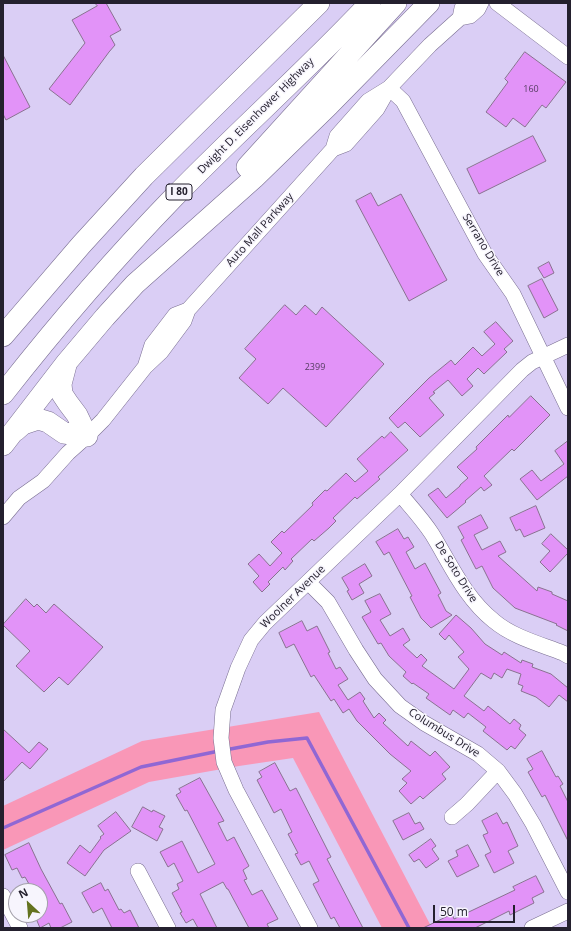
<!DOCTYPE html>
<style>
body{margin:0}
#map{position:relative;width:571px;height:931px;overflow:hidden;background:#dacef5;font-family:"Open Sans",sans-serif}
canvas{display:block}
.frame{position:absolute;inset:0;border:4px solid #24202e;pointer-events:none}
.north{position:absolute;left:8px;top:883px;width:40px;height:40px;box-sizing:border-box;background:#f7f5fd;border:1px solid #a3a0aa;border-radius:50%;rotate:334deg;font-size:11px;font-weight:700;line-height:16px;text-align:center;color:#24202e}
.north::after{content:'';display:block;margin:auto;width:14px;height:18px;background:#64731f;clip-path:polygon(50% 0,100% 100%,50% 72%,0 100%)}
.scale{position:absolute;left:433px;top:905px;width:82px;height:18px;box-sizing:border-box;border:2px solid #24202e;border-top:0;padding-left:5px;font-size:12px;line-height:14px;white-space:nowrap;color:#24202e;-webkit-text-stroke:3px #f7f5fd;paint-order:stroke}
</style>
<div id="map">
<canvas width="571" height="931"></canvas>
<div class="frame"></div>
<div class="north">N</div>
<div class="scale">50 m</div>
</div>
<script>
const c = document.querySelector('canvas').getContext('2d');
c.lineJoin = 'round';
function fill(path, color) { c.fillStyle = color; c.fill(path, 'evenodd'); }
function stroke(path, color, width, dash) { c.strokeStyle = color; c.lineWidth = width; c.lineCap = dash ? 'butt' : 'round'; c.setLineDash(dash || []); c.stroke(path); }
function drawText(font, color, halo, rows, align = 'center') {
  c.font = font + ' "Open Sans",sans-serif'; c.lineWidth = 3; c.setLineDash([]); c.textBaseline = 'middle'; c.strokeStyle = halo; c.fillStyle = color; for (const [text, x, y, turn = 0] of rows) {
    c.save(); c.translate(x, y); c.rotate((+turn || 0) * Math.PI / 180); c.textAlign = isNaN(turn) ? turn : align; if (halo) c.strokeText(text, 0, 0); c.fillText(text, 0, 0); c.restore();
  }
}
const green = new Path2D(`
 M 319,712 L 432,928 L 382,928 L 293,758 L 239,766 L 149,782 L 3,850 L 3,806 L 142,741 Z`);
const stream = new Path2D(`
 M 225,750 L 268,742 L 307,738 L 409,928
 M 3,828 L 141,767 L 219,751`);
const building = new Path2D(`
 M 95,3 L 106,3 L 121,30 L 110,36 L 115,45 L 109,52 L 70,105 L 49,89 L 85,43 L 72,20 L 97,6 Z
 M 525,52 L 566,82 L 546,108 L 542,105 L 525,127 L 513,118 L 506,127 L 486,112 L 508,82 L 505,79 Z
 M 3,55 L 30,107 L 6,120 L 3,114 Z
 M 533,136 L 546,161 L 479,194 L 467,169 Z
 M 371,193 L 378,206 L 401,194 L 447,280 L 409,301 L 356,201 Z
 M 549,262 L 554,273 L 544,278 L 538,268 Z
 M 542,279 L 558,310 L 544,318 L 528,286 Z
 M 285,305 L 296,315 L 305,305 L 316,315 L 322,307 L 384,364 L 326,427 L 283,388 L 268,404 L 239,378 L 256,359 L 245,349 Z
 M 496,322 L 513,341 L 504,349 L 507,352 L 484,374 L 478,368 L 467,379 L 473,386 L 462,396 L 448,380 L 433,392 L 435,393 L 429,398 L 444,415 L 420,437 L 405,422 L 398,428 L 389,418 L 429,378 L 451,360 L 455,365 L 473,347 L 482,356 L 495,344 L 484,332 Z
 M 531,396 L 550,415 L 514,451 L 512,449 L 484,476 L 492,485 L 484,491 L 481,487 L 465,501 L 466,502 L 447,518 L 428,495 L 438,488 L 446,498 L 460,486 L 460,485 L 468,478 L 457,467 L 477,449 L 476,447 L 508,415 L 509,417 Z
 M 391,432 L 408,450 L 378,477 L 380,479 L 357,499 L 355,497 L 333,518 L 336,521 L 329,528 L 314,541 L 312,539 L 291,559 L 293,561 L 285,570 L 283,567 L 268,582 L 270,584 L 262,592 L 253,582 L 259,576 L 248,564 L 259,554 L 270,566 L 282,553 L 271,542 L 282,531 L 284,533 L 313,505 L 312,503 L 325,490 L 327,491 L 346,473 L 355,482 L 368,471 L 357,459 L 382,436 L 384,438 Z
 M 568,441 L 568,476 L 537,500 L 520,479 L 532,470 L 541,481 L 564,464 L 555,451 Z
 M 536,506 L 545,528 L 524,537 L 520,529 L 516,531 L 510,518 Z
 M 481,515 L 488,528 L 474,535 L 482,550 L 500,541 L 506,552 L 498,556 L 537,591 L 538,587 L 552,592 L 552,594 L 568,601 L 568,631 L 556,625 L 557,624 L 515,608 L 493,588 L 482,566 L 476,569 L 461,540 L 464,538 L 458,527 Z
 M 398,529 L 404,539 L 408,537 L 414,547 L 406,552 L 415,569 L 425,563 L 441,593 L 438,595 L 446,611 L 452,615 L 431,628 L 421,618 L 410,597 L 412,596 L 389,552 L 384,555 L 376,542 Z
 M 551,534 L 568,550 L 568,553 L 550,572 L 540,562 L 550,551 L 542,544 Z
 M 365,564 L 372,576 L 359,584 L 364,593 L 352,600 L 347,591 L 349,590 L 342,578 Z
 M 380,594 L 391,614 L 380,620 L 390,636 L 403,628 L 410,640 L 403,645 L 417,658 L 421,654 L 427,660 L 422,666 L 454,689 L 469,669 L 458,657 L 464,652 L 449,635 L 445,640 L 439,634 L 456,615 L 471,628 L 485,644 L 502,655 L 504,652 L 521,663 L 522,660 L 533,664 L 532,667 L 551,674 L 568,688 L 568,702 L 559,695 L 549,707 L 536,697 L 521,691 L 523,686 L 518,684 L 521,674 L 507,669 L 502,678 L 494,673 L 491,679 L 481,673 L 464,696 L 484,711 L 488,706 L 510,724 L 514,719 L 521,725 L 519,729 L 526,735 L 515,749 L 511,746 L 507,750 L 483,731 L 486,727 L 468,713 L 464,718 L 453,710 L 450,715 L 426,698 L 429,694 L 413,683 L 412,684 L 403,676 L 406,672 L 389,656 L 381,643 L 378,644 L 362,617 L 371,612 L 365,601 Z
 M 26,599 L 34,607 L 37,604 L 46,613 L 54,604 L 103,647 L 68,685 L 59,677 L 44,692 L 16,666 L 30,651 L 3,625 Z
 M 302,621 L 307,631 L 317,626 L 330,652 L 328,653 L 336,669 L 340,667 L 348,679 L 338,685 L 348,700 L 360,692 L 365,699 L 363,701 L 374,718 L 379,713 L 386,720 L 383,723 L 408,746 L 411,741 L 430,756 L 435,751 L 450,767 L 442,774 L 446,779 L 423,799 L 420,796 L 411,804 L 399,791 L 407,783 L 402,779 L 411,771 L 390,754 L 357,721 L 349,709 L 343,713 L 334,699 L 331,701 L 314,675 L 311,677 L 294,644 L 286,648 L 279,633 Z
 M 3,729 L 29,753 L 39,742 L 48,749 L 30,769 L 22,762 L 3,782 Z
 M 542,751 L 556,777 L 558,776 L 563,784 L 560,786 L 568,802 L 568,841 L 545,795 L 542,797 L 528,772 L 533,769 L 527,759 Z
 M 275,763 L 290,791 L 296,788 L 331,857 L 327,859 L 363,928 L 340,928 L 334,917 L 331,919 L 313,884 L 319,881 L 309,861 L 301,865 L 295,854 L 298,853 L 288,834 L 292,832 L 281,809 L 274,813 L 257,780 L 262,777 L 259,772 Z
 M 200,778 L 224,821 L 218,823 L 227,841 L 234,837 L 249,866 L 243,870 L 247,879 L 244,880 L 252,895 L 262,890 L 278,919 L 267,924 L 269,928 L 249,928 L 228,889 L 227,889 L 223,882 L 200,894 L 217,928 L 198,928 L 193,919 L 186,923 L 180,913 L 182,912 L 172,893 L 179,889 L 177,884 L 183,881 L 174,863 L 168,867 L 160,852 L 182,841 L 198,873 L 215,864 L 187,810 L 185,811 L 176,795 L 181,792 L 179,789 Z
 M 143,807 L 152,812 L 153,810 L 165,816 L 159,827 L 163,829 L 157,841 L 132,827 Z
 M 116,812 L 131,831 L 104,850 L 85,876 L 67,863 L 80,845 L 90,853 L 101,838 L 100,837 L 104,834 L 98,826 Z
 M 409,813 L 415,824 L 420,822 L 424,829 L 403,840 L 393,821 Z
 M 497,813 L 503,824 L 507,822 L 518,846 L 508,851 L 514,863 L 494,873 L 485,855 L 491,852 L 483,835 L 488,833 L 482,821 Z
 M 431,839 L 436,846 L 432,849 L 439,859 L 426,868 L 419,859 L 414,862 L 409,855 Z
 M 29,843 L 41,869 L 60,904 L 62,903 L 72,922 L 60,928 L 51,928 L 49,923 L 40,928 L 35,916 L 40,915 L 40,891 L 33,891 L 25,877 L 22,878 L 17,868 L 12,870 L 5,855 Z
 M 468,845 L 479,866 L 457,877 L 448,861 L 458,856 L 456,851 Z
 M 536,876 L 544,892 L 532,898 L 534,903 L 510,915 L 509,911 L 475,928 L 423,928 L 452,914 L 454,919 L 515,890 L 513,887 Z
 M 101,883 L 105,891 L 108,889 L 119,910 L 121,909 L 124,913 L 130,910 L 139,928 L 112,928 L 102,908 L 93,913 L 82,893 Z`);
const minor = new Path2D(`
 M 497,3 L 568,57
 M 460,18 L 462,8 L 467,3
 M 389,88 L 403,101 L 485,254 L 513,294 L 568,408
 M 333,149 L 337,136 L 368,101 L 389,88 L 430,45 L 460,18 L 470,16 L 478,9 L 481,3
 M 145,367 L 152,345 L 175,315 L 188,310 L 333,149 L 346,144 L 377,109 L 389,88
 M 400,494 C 411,507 423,520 432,534 C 451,565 465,598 494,621 C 513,637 540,644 563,653 L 568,656
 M 3,517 L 19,498 L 43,481 L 68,453 L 87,436 L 103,420 L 145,367 L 161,352 L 184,321 L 188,310
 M 308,582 L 328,602 L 356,650 L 375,679 L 400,706 L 424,723 L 478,754 L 498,771 L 515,794 L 533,824 L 568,892
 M 452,817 L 467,804 L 498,771
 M 138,871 L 168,928
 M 3,896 L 20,928
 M 310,928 L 236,790 L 224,762 L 221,738 L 223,710 L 238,668 L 251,640 L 265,623 L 400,494 L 522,370 L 532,362 L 568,345
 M 532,928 L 568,911`);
const highway = new Path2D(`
 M 247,167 L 396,3
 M 3,336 L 81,245 L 144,176 L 319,3
 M 66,365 L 61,384 L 62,394 L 68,403 L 77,415 L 87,436
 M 3,394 C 57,325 113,260 174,197 C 238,131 307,70 370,3
 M 15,431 L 23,424 L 38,419 L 48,422 L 64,433 L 87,436
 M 3,445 L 67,362 L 105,317 L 135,284 L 254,178 L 329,105 L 429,3`);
const numberNames = [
 ["160",531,89],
 ["2399",315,367]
];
const shields = [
 [179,192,26]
];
const shieldNames = [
 ["I 80",179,192]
];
const streetNames = [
 ["Dwight D. Eisenhower Highway",256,116,-45],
 ["Auto Mall Parkway",260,230,-48],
 ["Serrano Drive",483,245,59],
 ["De Soto Drive",456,572,58],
 ["Woolner Avenue",293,597,-44],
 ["Columbus Drive",444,733,32]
];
fill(green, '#f997b7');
stroke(stream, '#9067d4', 3.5);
fill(building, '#e293f8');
stroke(building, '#897190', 1);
stroke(minor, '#796e91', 16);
stroke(highway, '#796e91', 22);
stroke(minor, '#fff', 15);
stroke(highway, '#fff', 21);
drawText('9px', '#543d60', null, numberNames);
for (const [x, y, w] of shields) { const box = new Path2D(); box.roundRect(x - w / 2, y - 8, w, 16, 3); c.fillStyle = '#f7f5fd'; c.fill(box); stroke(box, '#24202e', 1); }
drawText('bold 10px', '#24202e', null, shieldNames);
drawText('11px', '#24202e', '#f7f5fd', streetNames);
</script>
